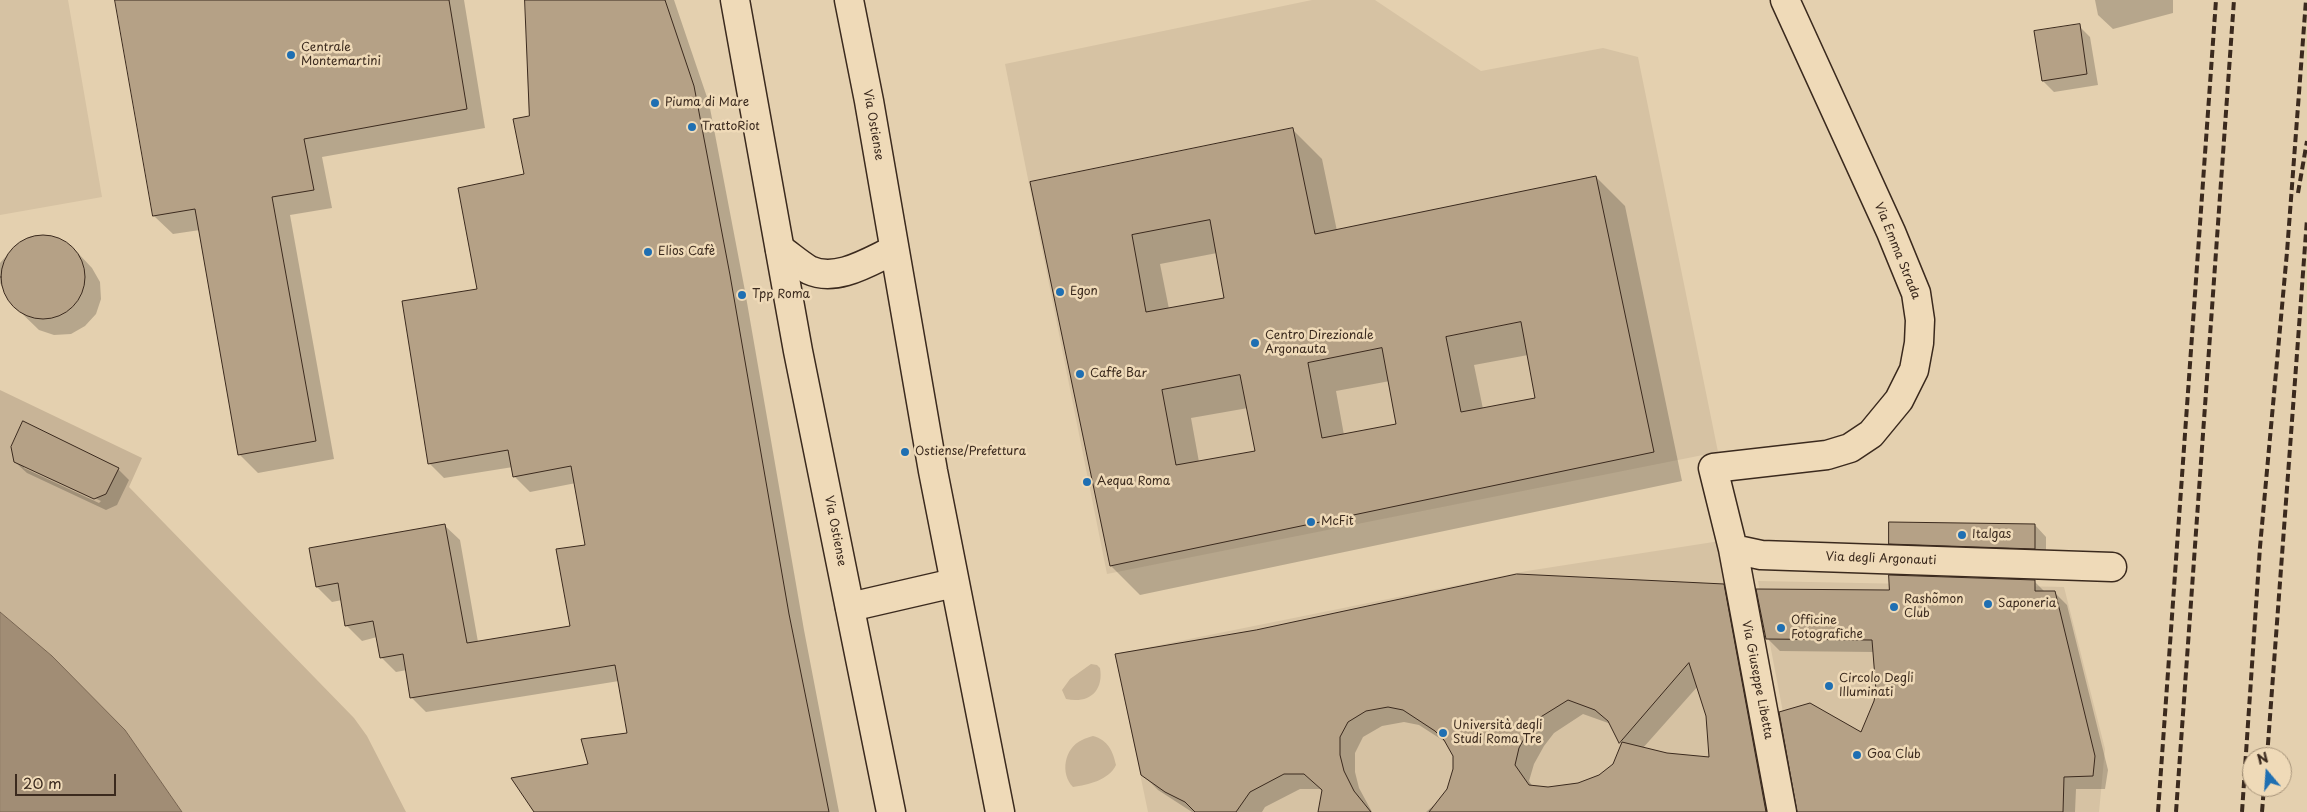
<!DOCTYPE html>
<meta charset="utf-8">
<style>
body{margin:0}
#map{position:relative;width:2307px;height:812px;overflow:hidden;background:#e4d0af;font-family:"Playpen Sans",sans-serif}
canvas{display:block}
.north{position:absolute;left:2242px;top:747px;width:50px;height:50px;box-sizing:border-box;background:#efdab8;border:1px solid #a7947a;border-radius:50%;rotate:342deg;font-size:14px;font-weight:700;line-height:20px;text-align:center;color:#3b2a1e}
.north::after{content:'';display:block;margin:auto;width:18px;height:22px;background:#1f6fb2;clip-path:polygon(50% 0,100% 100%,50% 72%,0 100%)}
.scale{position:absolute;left:15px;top:774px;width:101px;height:22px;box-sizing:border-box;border:2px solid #3b2a1e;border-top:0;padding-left:6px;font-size:15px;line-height:18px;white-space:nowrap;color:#3b2a1e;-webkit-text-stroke:4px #efdab8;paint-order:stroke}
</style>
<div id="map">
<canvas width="2307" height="812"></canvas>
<div class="north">N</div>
<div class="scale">20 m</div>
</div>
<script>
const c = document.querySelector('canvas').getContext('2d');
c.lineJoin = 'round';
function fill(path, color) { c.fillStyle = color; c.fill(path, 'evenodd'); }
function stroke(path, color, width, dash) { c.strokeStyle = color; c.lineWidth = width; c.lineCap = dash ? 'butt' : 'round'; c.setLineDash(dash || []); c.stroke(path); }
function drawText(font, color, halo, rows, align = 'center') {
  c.font = font + ' "Playpen Sans",sans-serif'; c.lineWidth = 5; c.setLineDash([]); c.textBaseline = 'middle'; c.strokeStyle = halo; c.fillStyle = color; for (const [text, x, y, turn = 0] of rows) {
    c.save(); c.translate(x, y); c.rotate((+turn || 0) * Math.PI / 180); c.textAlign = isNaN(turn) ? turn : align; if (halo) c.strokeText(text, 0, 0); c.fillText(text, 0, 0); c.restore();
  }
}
const built = new Path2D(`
 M 0,0 L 68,0 L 102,197 L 0,215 Z
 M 1312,0 L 1375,0 L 1481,71 L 1603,48 L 1638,57 L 1718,452 L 1107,574 L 1005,64 Z
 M 1720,541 L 1769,812 L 1148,812 L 1115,654 L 1527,571 Z
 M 1758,581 L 2064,587 L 2105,749 L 2099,812 L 1802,812 Z`);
const green = new Path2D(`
 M 0,390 L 142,458 L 129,487 L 354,718 L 367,736 L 406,812 L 182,812 L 125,730 L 52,656 L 0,612 Z
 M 1091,664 L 1097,665 L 1100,668 C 1104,692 1088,704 1066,699 L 1062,690 L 1070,679 Z
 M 1093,736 C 1108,740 1113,751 1116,765 C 1109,780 1088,785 1073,787 C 1060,774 1064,748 1082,740 C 1085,738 1090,737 1093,736 Z`);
const water = new Path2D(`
 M 0,612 L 52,656 L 125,730 L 182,812 L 0,812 Z`);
const shadow = new Path2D(`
 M 116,0 L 464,0 L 485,128 L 322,157 L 332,208 L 290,215 L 334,459 L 258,473 L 239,454 L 200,230 L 173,234 L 154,216 Z
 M 526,0 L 674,0 L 709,103 L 745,291 L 804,630 L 839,812 L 536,812 L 628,734 L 619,681 L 426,712 L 411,697 L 407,670 L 396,672 L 381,657 L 377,637 L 362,641 L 346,625 L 342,600 L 332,602 L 317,587 L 444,525 L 460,540 L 478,642 L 571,627 L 586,546 L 576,483 L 530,492 L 515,477 L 513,467 L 444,478 L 429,463 L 479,290 L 526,175 L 530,117 Z
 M 2095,0 L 2173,0 L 2173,13 L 2113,29 L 2098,15 Z
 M 2079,26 L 2090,37 L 2098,85 L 2054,92 L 2043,81 Z
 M 1293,130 L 1322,159 L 1337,231 L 1596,177 L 1625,206 L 1682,481 L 1140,595 L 1111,566 L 1031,183 ZM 1217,253 L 1226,299 L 1169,309 L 1160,264 ZM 1528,355 L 1537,399 L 1483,409 L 1474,365 ZM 1390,381 L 1398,425 L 1344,435 L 1336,391 ZM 1248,408 L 1256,452 L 1199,462 L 1191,418 Z
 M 47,235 L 63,241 L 76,251 L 92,268 L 100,282 L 101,299 L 96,314 L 85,326 L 71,334 L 54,335 L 39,330 L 10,302 L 0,283 L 0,263 L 17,244 L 31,236 Z
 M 15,462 L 118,469 L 129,480 L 117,505 L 106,510 L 27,473 ZM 24,465 L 101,501 L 99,503 L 24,468 Z
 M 2035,525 L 2046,537 L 2046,559 L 1902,554 L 1890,543 Z
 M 2034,581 L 2045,592 L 2054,592 L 2067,605 L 2108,770 L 2105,789 L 2076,789 L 2075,812 L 1798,812 L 1861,734 L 1875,702 L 1877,691 L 1874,652 L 1780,651 L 1767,638 L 1890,591 Z
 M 1723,585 L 1739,601 L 1779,812 L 1426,812 L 1439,801 L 1448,790 L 1455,769 L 1454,756 L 1447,743 L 1419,725 L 1404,722 L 1382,726 L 1363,737 L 1355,753 L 1355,772 L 1359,788 L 1372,812 L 1320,812 L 1323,791 L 1320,789 L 1300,789 L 1265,807 L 1262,812 L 1192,812 L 1158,790 L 1142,774 ZM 1698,686 L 1708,716 L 1711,758 L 1667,754 L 1642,749 ZM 1583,714 L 1611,724 L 1623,744 L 1614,764 L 1600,776 L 1579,784 L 1548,788 L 1533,787 L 1529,781 L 1534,764 L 1544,746 L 1554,733 Z`);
const building = new Path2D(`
 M 115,0 L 449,0 L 467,109 L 304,139 L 314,190 L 272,197 L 316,441 L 238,455 L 195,209 L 153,216 Z
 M 525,0 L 665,0 L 694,86 L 730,275 L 789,614 L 829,812 L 534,812 L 511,778 L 588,764 L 581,739 L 627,733 L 615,665 L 410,698 L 403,654 L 380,658 L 373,621 L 345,626 L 338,583 L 316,587 L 309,548 L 445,524 L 467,643 L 570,626 L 556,549 L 585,545 L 571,466 L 513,477 L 508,450 L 428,464 L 402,301 L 477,289 L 458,188 L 524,174 L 513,119 L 529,116 Z
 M 2080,24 L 2087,74 L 2042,81 L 2034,31 Z
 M 1293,128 L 1315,234 L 1596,176 L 1654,452 L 1110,566 L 1030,182 ZM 1210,220 L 1224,298 L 1146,312 L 1132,235 ZM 1521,322 L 1535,398 L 1461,412 L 1446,337 ZM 1382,348 L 1396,424 L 1322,438 L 1308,363 ZM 1240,375 L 1255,451 L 1176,465 L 1162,390 Z
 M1 277a42 42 0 1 1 84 0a42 42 0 1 1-84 0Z
 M 23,421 L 119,468 L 106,494 L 94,499 L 14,462 L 11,447 Z
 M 1889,522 L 2035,524 L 2035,549 L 1889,544 Z
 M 1517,574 L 1724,584 L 1766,812 L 1429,812 L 1447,789 L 1453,769 L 1453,756 L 1444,740 L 1435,731 L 1403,710 L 1388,707 L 1366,711 L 1348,722 L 1340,737 L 1340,755 L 1344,771 L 1354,791 L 1371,812 L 1318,812 L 1322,790 L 1304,774 L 1284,774 L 1250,792 L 1236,812 L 1195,812 L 1185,802 L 1165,792 L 1141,775 L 1115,654 L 1256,630 ZM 1689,663 L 1706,716 L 1709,757 L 1667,753 L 1622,742 L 1613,764 L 1599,775 L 1578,783 L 1548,787 L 1529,785 L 1515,765 L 1519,748 L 1529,730 L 1539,718 L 1568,700 L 1595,710 L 1608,721 L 1619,743 Z
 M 1889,575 L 2035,580 L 2035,591 L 2055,591 L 2095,756 L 2093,776 L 2064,777 L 2063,812 L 1797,812 L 1779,712 L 1810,703 L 1861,732 L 1874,701 L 1876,691 L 1872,640 L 1766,639 L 1756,589 L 1889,590 Z`);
const minor = new Path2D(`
 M 780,249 C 790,256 799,264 809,270 C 837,283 870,261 894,250
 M 1733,549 L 1761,555 L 2112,567
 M 850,607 L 954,583
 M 1782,812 L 1733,549 L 1713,468 L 1827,455 L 1850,448 L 1871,434 L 1899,400 L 1914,370 L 1919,343 L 1920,320 L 1916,293 L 1891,232 L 1785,0`);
const major = new Path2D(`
 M 735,0 L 798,351 L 891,812
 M 849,0 L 869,101 L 933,471 L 1000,812`);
const rail = new Path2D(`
 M 2298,193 L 2307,141
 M 2267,757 L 2307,219
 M 2158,812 L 2216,0
 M 2176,812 L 2234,0
 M 2242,812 L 2260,547 L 2287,252 L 2306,0
 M 2262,812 L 2264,787`);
const markers = [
 [291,55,5,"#1f6fb2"],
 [655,103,5,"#1f6fb2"],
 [692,127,5,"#1f6fb2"],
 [648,252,5,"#1f6fb2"],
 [1060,292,5,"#1f6fb2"],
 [742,295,5,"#1f6fb2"],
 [1255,343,5,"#1f6fb2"],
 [1080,374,5,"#1f6fb2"],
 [905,452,5,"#1f6fb2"],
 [1087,482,5,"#1f6fb2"],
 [1311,522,5,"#1f6fb2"],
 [1962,535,5,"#1f6fb2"],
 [1988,604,5,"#1f6fb2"],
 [1894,607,5,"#1f6fb2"],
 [1781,628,5,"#1f6fb2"],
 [1829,686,5,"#1f6fb2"],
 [1443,733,5,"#1f6fb2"],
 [1857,755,5,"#1f6fb2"]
];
const poiNames = [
 ["Centrale",301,48],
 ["Montemartini",301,62],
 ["Piuma di Mare",665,103],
 ["TrattoRiot",702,127],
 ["Elios Cafè",658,252],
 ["Egon",1070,292],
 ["Tpp Roma",752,295],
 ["Centro Direzionale",1265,336],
 ["Argonauta",1265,350],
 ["Caffe Bar",1090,374],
 ["Ostiense/Prefettura",915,452],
 ["Aequa Roma",1097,482],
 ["McFit",1321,522],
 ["Italgas",1972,535],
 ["Rashõmon",1904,600],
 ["Club",1904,614],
 ["Saponeria",1998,604],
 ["Officine",1791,621],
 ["Fotografiche",1791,635],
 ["Circolo Degli",1839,679],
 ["Illuminati",1839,693],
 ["Università degli",1453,726],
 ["Studi Roma Tre",1453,740],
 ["Goa Club",1867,755]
];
const streetNames = [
 ["Via Ostiense",873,125,80],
 ["Via Emma Strada",1897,251,68],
 ["Via Ostiense",835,531,79],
 ["Via degli Argonauti",1881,559,2],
 ["Via Giuseppe Libetta",1757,680,79]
];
fill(built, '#d6c2a3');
fill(green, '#c8b497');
fill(water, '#a18d75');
stroke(water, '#786552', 1);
fill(shadow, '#0003');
fill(building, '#b5a186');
stroke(building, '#3b2a1e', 1);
stroke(minor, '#3b2a1e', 31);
stroke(major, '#3b2a1e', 31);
stroke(minor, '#efdab8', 28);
stroke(major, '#efdab8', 28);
stroke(rail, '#3b2a1e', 4, [8, 4]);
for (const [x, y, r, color] of markers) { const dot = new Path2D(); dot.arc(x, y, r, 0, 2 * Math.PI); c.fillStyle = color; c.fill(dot); stroke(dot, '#efdab8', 2); }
drawText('12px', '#3b2a1e', '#efdab8', poiNames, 'left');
drawText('12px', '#3b2a1e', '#efdab8', streetNames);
</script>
